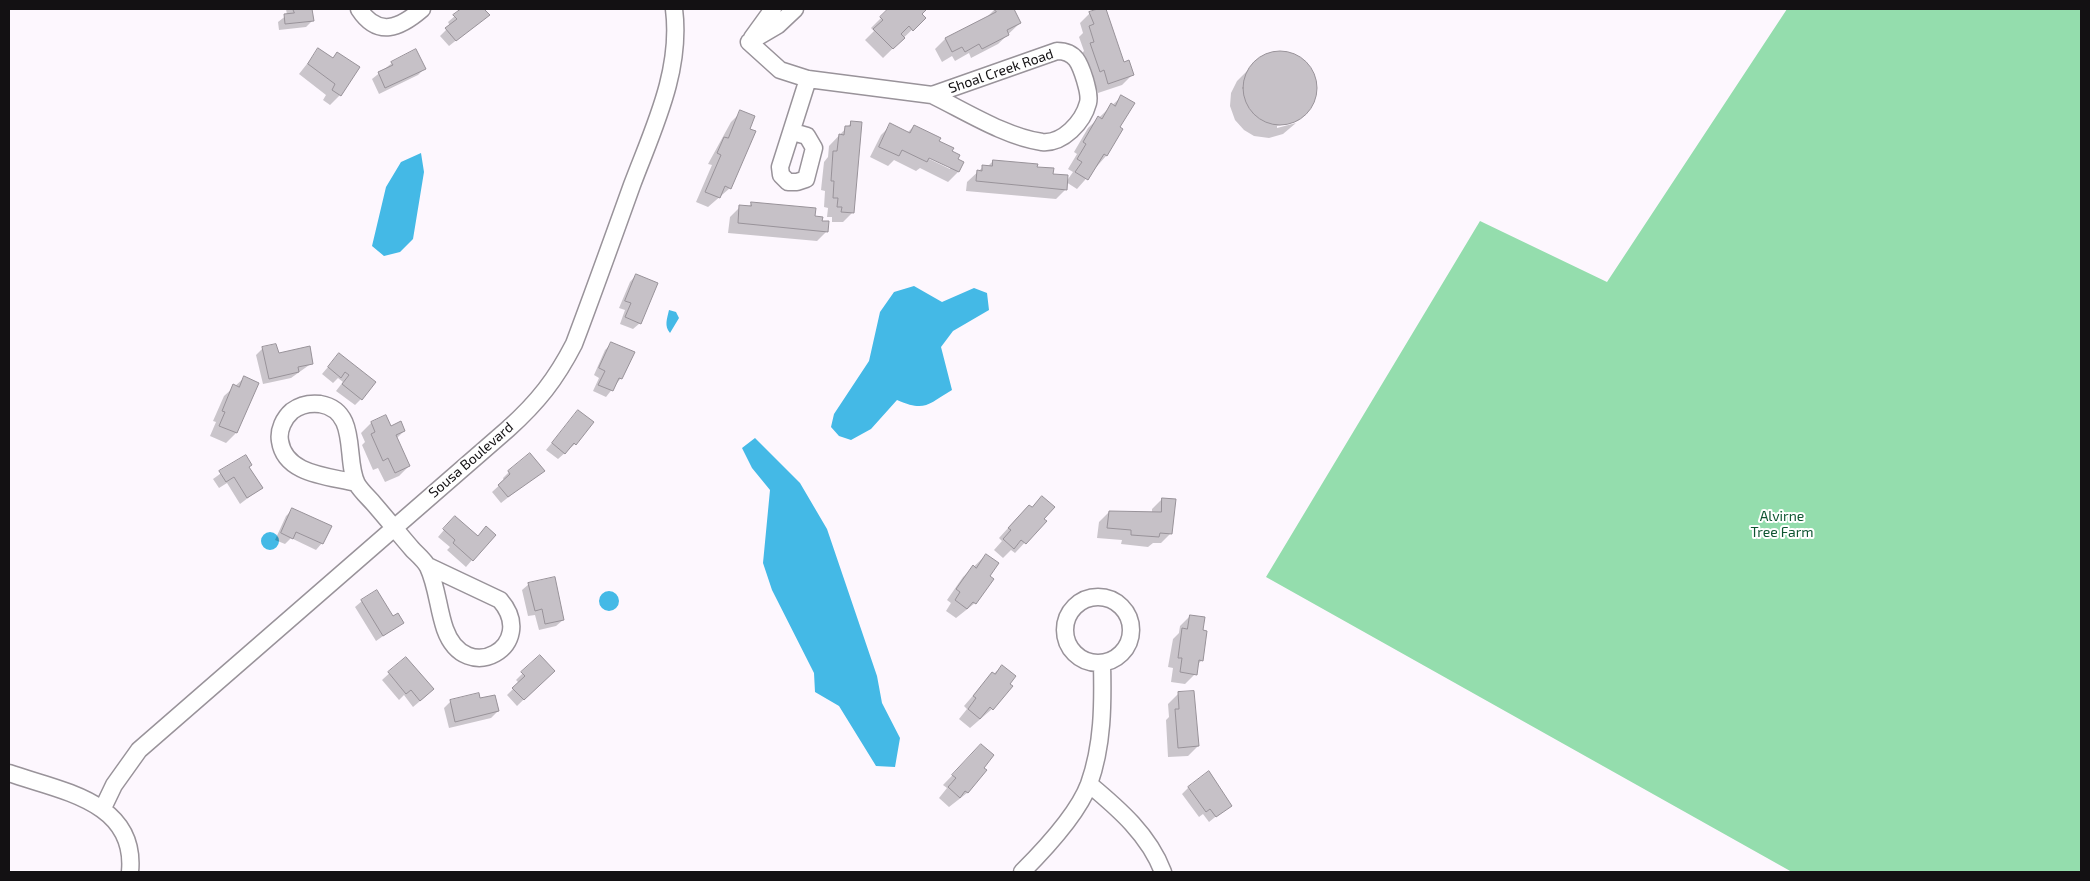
<!DOCTYPE html>
<style>
body{margin:0}
#map{position:relative;width:2090px;height:881px;overflow:hidden;background:#fdf7fe;font-family:"Exo 2",sans-serif}
canvas{display:block}
.frame{position:absolute;inset:0;border:10px solid #131113;pointer-events:none}
</style>
<div id="map">
<canvas width="2090" height="881"></canvas>
<div class="frame"></div>
</div>
<script>
const c = document.querySelector('canvas').getContext('2d');
c.lineJoin = 'round';
function fill(path, color) { c.fillStyle = color; c.fill(path, 'evenodd'); }
function stroke(path, color, width, dash) { c.strokeStyle = color; c.lineWidth = width; c.lineCap = dash ? 'butt' : 'round'; c.setLineDash(dash || []); c.stroke(path); }
function drawText(font, color, halo, rows, align = 'center') {
  c.font = font + ' "Exo 2",sans-serif'; c.lineWidth = 4; c.setLineDash([]); c.textBaseline = 'middle'; c.strokeStyle = halo; c.fillStyle = color; for (const [text, x, y, turn = 0] of rows) {
    c.save(); c.translate(x, y); c.rotate((+turn || 0) * Math.PI / 180); c.textAlign = isNaN(turn) ? turn : align; if (halo) c.strokeText(text, 0, 0); c.fillText(text, 0, 0); c.restore();
  }
}
const green = new Path2D(`
 M 1787,9 L 2081,9 L 2081,872 L 1792,872 L 1266,577 L 1480,221 L 1607,282 Z`);
const water = new Path2D(`
 M 421,153 L 424,172 L 413,239 L 400,252 L 384,256 L 372,246 L 386,187 L 401,162 Z
 M 914,286 L 942,302 L 974,288 L 987,293 L 989,310 L 953,331 L 941,347 L 952,390 C 927,405 925,412 897,400 L 871,429 L 851,440 L 839,436 L 831,427 L 834,414 L 869,361 L 880,312 L 894,292 Z
 M 669,310 L 676,312 L 679,318 L 670,333 C 664,326 667,319 669,310 Z
 M 755,438 L 800,483 L 827,529 L 877,676 L 882,703 L 900,738 L 895,767 L 876,766 L 839,706 L 815,692 L 814,673 L 772,590 L 763,563 L 770,490 L 752,468 L 742,448 Z
 M261 541a9 9 0 1 1 18 0a9 9 0 1 1-18 0Z
 M599 601a10 10 0 1 1 20 0a10 10 0 1 1-20 0Z`);
const shadow = new Path2D(`
 M 286,9 L 311,9 L 313,20 L 306,27 L 279,30 L 278,22 L 287,15 Z
 M 463,9 L 483,9 L 488,15 L 449,46 L 440,36 L 450,26 L 448,22 Z
 M 890,9 L 925,9 L 920,14 L 924,18 L 883,58 L 865,40 L 874,31 L 871,28 Z
 M 995,9 L 1012,9 L 1020,23 L 998,44 L 971,58 L 969,53 L 955,61 L 952,56 L 942,62 L 935,49 L 945,39 L 985,19 Z
 M 1105,9 L 1123,64 L 1132,75 L 1122,85 L 1098,93 L 1094,79 L 1090,81 L 1081,54 L 1084,51 L 1079,37 L 1083,33 L 1080,23 L 1090,13 Z
 M 318,50 L 332,59 L 340,95 L 330,105 L 323,100 L 326,95 L 299,74 Z
 M 1277,53 L 1291,54 L 1305,62 L 1313,73 L 1316,88 L 1314,100 L 1298,121 L 1277,126 L 1277,128 L 1296,123 L 1283,134 L 1269,138 L 1254,136 L 1244,130 L 1235,120 L 1230,106 L 1231,93 L 1237,81 L 1251,67 L 1262,57 Z
 M 392,63 L 424,69 L 418,75 L 379,94 L 372,79 Z
 M 1122,96 L 1118,128 L 1121,130 L 1106,156 L 1077,189 L 1066,182 L 1066,189 L 1056,199 L 966,191 L 967,182 L 983,167 L 987,167 L 993,161 L 1036,168 L 1066,182 L 1073,172 L 1068,169 L 1077,154 L 1074,152 L 1088,128 Z
 M 741,112 L 730,188 L 708,207 L 696,202 L 712,165 L 708,164 L 731,122 Z
 M 851,123 L 853,212 L 843,222 L 832,222 L 832,217 L 827,217 L 828,208 L 824,207 L 825,191 L 821,190 L 824,162 L 828,157 L 829,146 Z
 M 891,125 L 907,133 L 914,126 L 937,141 L 950,152 L 956,160 L 962,163 L 958,172 L 948,182 L 920,168 L 916,171 L 894,160 L 888,166 L 870,157 L 881,135 ZM 924,154 L 950,166 L 950,169 L 923,156 Z
 M 752,203 L 814,217 L 821,222 L 827,231 L 817,241 L 728,233 L 730,217 L 740,207 L 748,207 Z
 M 636,275 L 640,323 L 633,329 L 620,324 L 625,310 L 619,308 L 630,282 Z
 M 611,344 L 621,378 L 606,397 L 593,391 L 599,378 L 594,375 L 605,350 Z
 M 263,348 L 278,355 L 312,363 L 291,378 L 263,384 L 256,355 Z
 M 339,354 L 361,399 L 355,405 L 336,391 L 343,382 L 338,378 L 333,383 L 322,374 Z
 M 244,378 L 257,383 L 236,433 L 226,443 L 210,436 L 216,422 L 213,421 L 224,396 Z
 M 578,411 L 592,422 L 575,444 L 558,459 L 546,450 Z
 M 385,417 L 390,427 L 404,431 L 396,439 L 409,466 L 399,476 L 385,482 L 378,468 L 373,470 L 362,445 L 365,442 L 361,433 L 371,423 Z
 M 245,456 L 248,467 L 261,488 L 240,504 L 227,483 L 219,488 L 213,479 Z
 M 543,470 L 501,503 L 492,492 L 504,481 L 503,478 L 509,472 Z
 M 1162,499 L 1171,533 L 1161,543 L 1153,543 L 1148,547 L 1121,544 L 1122,540 L 1097,538 L 1099,522 L 1109,512 L 1152,513 L 1152,509 Z
 M 293,509 L 322,543 L 316,550 L 291,538 L 285,544 L 275,540 L 286,516 Z
 M 1019,516 L 1045,521 L 1015,553 L 1011,550 L 1003,558 L 994,550 L 1002,541 L 999,538 Z
 M 449,524 L 472,560 L 466,567 L 447,550 L 450,547 L 438,537 Z
 M 986,555 L 988,576 L 975,603 L 956,618 L 946,611 L 951,603 L 947,600 L 963,577 Z
 M 529,584 L 563,620 L 556,626 L 539,630 L 535,615 L 528,616 L 522,590 Z
 M 362,601 L 393,618 L 402,623 L 376,641 L 355,607 Z
 M 1190,616 L 1202,631 L 1206,632 L 1201,661 L 1197,665 L 1195,674 L 1185,684 L 1171,682 L 1173,668 L 1168,667 L 1173,639 L 1179,633 L 1180,626 Z
 M 540,656 L 553,671 L 517,706 L 507,695 L 519,683 L 516,680 Z
 M 406,658 L 426,696 L 413,707 L 404,695 L 399,700 L 382,680 Z
 M 1002,666 L 992,709 L 970,728 L 959,719 L 967,709 L 964,706 L 983,684 Z
 M 1178,694 L 1198,746 L 1188,756 L 1168,757 L 1166,720 L 1169,717 L 1168,704 Z
 M 479,699 L 498,711 L 491,718 L 449,728 L 444,708 L 451,701 Z
 M 971,756 L 985,770 L 967,793 L 949,807 L 939,798 L 947,788 L 943,785 Z
 M 1188,788 L 1230,805 L 1209,822 L 1203,814 L 1199,817 L 1182,794 Z`);
const building = new Path2D(`
 M 293,9 L 312,9 L 314,21 L 285,24 L 284,14 L 294,13 Z
 M 461,9 L 484,9 L 490,15 L 456,41 L 445,28 L 457,19 L 453,15 Z
 M 888,9 L 927,9 L 922,14 L 926,18 L 913,31 L 909,26 L 901,34 L 905,38 L 893,49 L 873,29 L 883,20 L 880,17 Z
 M 994,9 L 1014,9 L 1021,23 L 1007,30 L 1009,35 L 982,49 L 979,44 L 965,52 L 962,47 L 952,52 L 945,38 L 996,12 Z
 M 1098,9 L 1106,9 L 1124,62 L 1129,60 L 1134,75 L 1108,84 L 1104,70 L 1100,72 L 1090,43 L 1094,42 L 1089,26 L 1094,24 L 1089,12 Z
 M 318,48 L 333,58 L 337,52 L 360,67 L 341,96 L 332,90 L 335,84 L 308,64 Z
 M 416,49 L 426,69 L 385,88 L 378,72 L 393,65 L 391,62 Z
 M1243 88a37 37 0 1 1 74 0a37 37 0 1 1-74 0Z
 M 1121,95 L 1135,103 L 1120,127 L 1123,129 L 1107,156 L 1104,154 L 1088,180 L 1075,172 L 1082,162 L 1077,159 L 1086,144 L 1083,142 L 1098,116 L 1102,119 L 1111,103 L 1115,106 Z
 M 740,110 L 755,116 L 750,129 L 756,131 L 731,189 L 725,186 L 720,198 L 705,192 L 721,155 L 717,153 L 724,137 L 728,138 Z
 M 851,121 L 862,122 L 854,213 L 841,212 L 842,207 L 837,207 L 838,198 L 833,198 L 834,181 L 831,181 L 833,151 L 837,151 L 839,134 L 844,135 L 845,126 L 850,126 Z
 M 890,123 L 910,133 L 914,125 L 941,138 L 939,141 L 954,148 L 952,151 L 960,155 L 958,159 L 964,162 L 959,172 L 929,158 L 927,162 L 902,150 L 899,156 L 879,147 Z
 M 993,160 L 1038,164 L 1037,167 L 1054,168 L 1053,174 L 1068,175 L 1067,190 L 976,181 L 977,170 L 982,171 L 982,165 L 992,166 Z
 M 751,202 L 816,208 L 815,216 L 823,217 L 822,221 L 829,221 L 828,232 L 738,223 L 739,205 L 751,206 Z
 M 636,274 L 658,283 L 641,324 L 625,317 L 631,303 L 625,301 Z
 M 611,342 L 635,352 L 622,379 L 619,378 L 613,391 L 598,385 L 605,371 L 599,368 Z
 M 276,344 L 279,353 L 310,346 L 313,364 L 298,367 L 299,372 L 269,379 L 262,347 Z
 M 339,353 L 376,382 L 362,400 L 342,384 L 349,375 L 345,372 L 341,378 L 328,367 Z
 M 244,376 L 259,383 L 237,433 L 219,426 L 225,412 L 222,411 L 233,384 L 239,387 Z
 M 578,410 L 594,422 L 576,445 L 574,443 L 565,454 L 552,443 Z
 M 386,415 L 391,426 L 401,421 L 405,431 L 396,435 L 410,466 L 395,473 L 388,458 L 383,461 L 371,434 L 375,432 L 371,422 Z
 M 530,453 L 545,471 L 508,497 L 498,485 L 510,474 L 508,471 Z
 M 246,455 L 252,465 L 249,467 L 263,488 L 247,498 L 234,477 L 226,482 L 219,471 Z
 M 1042,496 L 1055,507 L 1044,519 L 1047,521 L 1026,544 L 1021,540 L 1014,549 L 1003,539 L 1011,530 L 1008,528 L 1029,505 L 1032,507 Z
 M 1162,498 L 1176,499 L 1172,534 L 1160,533 L 1159,537 L 1131,535 L 1131,530 L 1107,528 L 1109,511 L 1161,512 Z
 M 292,508 L 332,526 L 323,544 L 296,532 L 293,539 L 281,533 Z
 M 455,516 L 478,536 L 486,526 L 496,535 L 473,561 L 453,543 L 455,540 L 443,529 Z
 M 986,554 L 999,563 L 990,576 L 994,579 L 976,604 L 973,602 L 967,609 L 955,600 L 960,592 L 956,589 L 973,565 L 976,568 Z
 M 555,577 L 564,620 L 545,624 L 542,609 L 535,611 L 528,583 Z
 M 377,590 L 393,616 L 398,613 L 404,623 L 383,636 L 361,600 Z
 M 1190,615 L 1205,617 L 1203,630 L 1207,631 L 1203,661 L 1199,660 L 1197,675 L 1180,672 L 1182,658 L 1178,658 L 1182,628 L 1187,629 Z
 M 540,655 L 555,671 L 524,700 L 512,688 L 525,676 L 521,672 Z
 M 406,657 L 434,689 L 420,701 L 411,690 L 406,694 L 388,672 Z
 M 1002,665 L 1016,676 L 1010,684 L 1013,686 L 993,710 L 990,707 L 980,719 L 968,709 L 976,698 L 973,696 L 992,672 L 995,674 Z
 M 1194,691 L 1199,746 L 1178,748 L 1175,709 L 1179,709 L 1178,692 Z
 M 479,693 L 480,698 L 495,695 L 499,711 L 455,722 L 450,700 Z
 M 981,744 L 994,755 L 984,768 L 987,770 L 968,793 L 965,791 L 960,798 L 948,787 L 956,778 L 952,775 Z
 M 1209,771 L 1232,806 L 1216,817 L 1210,809 L 1206,812 L 1188,787 Z`);
const minor = new Path2D(`
 M 359,9 C 378,38 400,28 422,9
 M 752,38 L 773,9
 M 749,42 L 780,70 L 808,79 L 932,95 L 1057,51 C 1076,51 1080,64 1085,80 C 1087,88 1090,95 1088,103 C 1083,122 1063,144 1042,142 C 1006,137 965,111 932,95
 M 749,42 L 778,25 L 795,9
 M 793,132 L 807,136 L 814,148 L 806,179 L 797,182 L 788,182 L 781,175 L 780,167 L 808,79
 M 356,483 C 329,476 285,475 280,441 C 278,430 284,418 292,411 C 300,405 311,403 320,404 C 360,411 344,460 357,484 C 361,491 369,498 374,504 C 387,519 400,535 413,550 C 418,555 425,561 428,567 C 437,586 438,609 445,629 C 466,688 539,645 500,600 L 428,566
 M1065 630a33 33 0 1 1 66 0a33 33 0 1 1-66 0Z
 M 9,773 C 60,791 137,801 130,872
 M 1089,784 C 1119,809 1149,835 1163,872
 M 103,808 L 114,785 L 139,750 L 508,429 C 538,402 556,379 574,344 C 594,291 613,238 632,185 C 653,129 682,71 674,9
 M 1022,872 C 1044,850 1078,814 1089,784 C 1103,745 1103,704 1102,663`);
const streetNames = [
 ["Shoal Creek Road",1001,71,-19],
 ["Sousa Boulevard",471,460,-41]
];
const parkNames = [
 ["Alvirne",1782,516],
 ["Tree Farm",1782,532]
];
fill(green, '#94ddad');
fill(water, '#44b9e6');
fill(shadow, '#0003');
fill(building, '#c6c1c7');
stroke(building, '#989299', 1);
stroke(minor, '#99939a', 19);
stroke(minor, '#fff', 16);
drawText('14px', '#131113', '#fff', streetNames);
drawText('14px', '#0e5531', '#fff', parkNames);
</script>
